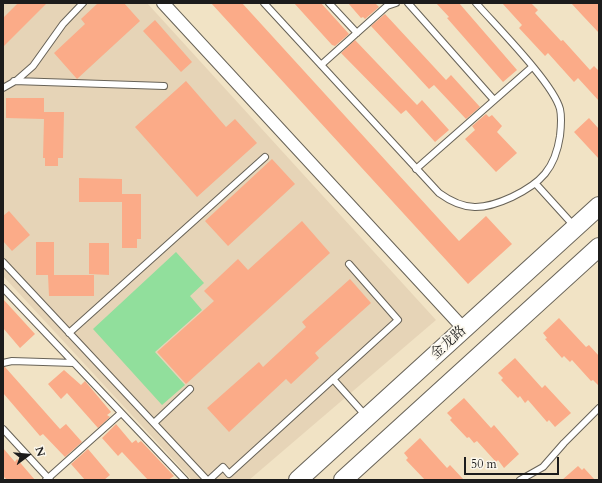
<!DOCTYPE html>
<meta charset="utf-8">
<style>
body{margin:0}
#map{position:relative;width:602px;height:483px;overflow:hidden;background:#f1e3c5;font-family:Cardo,serif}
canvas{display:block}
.frame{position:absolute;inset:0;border:4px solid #1c1c1c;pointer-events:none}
.north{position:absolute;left:8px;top:435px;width:40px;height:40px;-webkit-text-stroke:3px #fbf7ec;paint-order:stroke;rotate:74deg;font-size:11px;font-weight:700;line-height:16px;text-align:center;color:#1c1c1c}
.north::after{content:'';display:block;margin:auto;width:14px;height:18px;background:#1c1c1c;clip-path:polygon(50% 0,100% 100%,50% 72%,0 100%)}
.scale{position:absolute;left:464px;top:457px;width:95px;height:18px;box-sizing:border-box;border:2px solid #1c1c1c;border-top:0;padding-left:5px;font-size:12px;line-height:14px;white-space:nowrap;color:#1c1c1c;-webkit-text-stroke:3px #fbf7ec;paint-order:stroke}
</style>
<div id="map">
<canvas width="602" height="483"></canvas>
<div class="frame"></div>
<div class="north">N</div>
<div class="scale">50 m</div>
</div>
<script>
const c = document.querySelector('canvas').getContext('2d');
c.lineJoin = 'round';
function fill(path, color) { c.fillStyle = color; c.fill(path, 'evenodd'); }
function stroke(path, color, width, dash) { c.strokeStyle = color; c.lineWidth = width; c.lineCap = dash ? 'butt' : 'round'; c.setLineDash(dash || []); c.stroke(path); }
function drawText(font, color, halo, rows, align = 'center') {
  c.font = font + ' Cardo,"Noto Serif SC",serif'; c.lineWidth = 3.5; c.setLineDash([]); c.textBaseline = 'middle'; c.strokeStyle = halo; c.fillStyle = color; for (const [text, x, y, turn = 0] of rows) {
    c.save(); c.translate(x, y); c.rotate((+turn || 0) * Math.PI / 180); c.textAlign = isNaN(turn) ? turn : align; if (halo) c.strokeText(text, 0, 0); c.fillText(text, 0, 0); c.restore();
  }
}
const built = new Path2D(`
 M 3,3 L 147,3 L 436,320 L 249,480 L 192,480 L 3,276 Z`);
const green = new Path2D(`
 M 176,252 L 204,283 L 190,296 L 202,310 L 155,352 L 185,385 L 162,405 L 93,329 Z`);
const building = new Path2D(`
 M 18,3 L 47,3 L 3,47 L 3,18 Z
 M 98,3 L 124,3 L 140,21 L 77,79 L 54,53 L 85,24 L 81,19 Z
 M 211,3 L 242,3 L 459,241 L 486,216 L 512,244 L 468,284 Z
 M 294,3 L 321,3 L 349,34 L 335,46 L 332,45 Z
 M 348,3 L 375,3 L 379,7 L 365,19 L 363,17 L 361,18 Z
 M 436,3 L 459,3 L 517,70 L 503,82 L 447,18 L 449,17 Z
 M 502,3 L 531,3 L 538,10 L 535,13 L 561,41 L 563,40 L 590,70 L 594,66 L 599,71 L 599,101 L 578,78 L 574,82 L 548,53 L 545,56 L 519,28 L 522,25 Z
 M 571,3 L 599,3 L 599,33 L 583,16 Z
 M 385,14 L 446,80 L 451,75 L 480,107 L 466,119 L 434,85 L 429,89 L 371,26 Z
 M 155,20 L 192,62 L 181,72 L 143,31 Z
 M 355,40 L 417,105 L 422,100 L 449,130 L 435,142 L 406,110 L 401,114 L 341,53 Z
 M 186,81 L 226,127 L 235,119 L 257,143 L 197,197 L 135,127 Z
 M 6,98 L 44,98 L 44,112 L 64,112 L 63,158 L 58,158 L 58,166 L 45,166 L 45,158 L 43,158 L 44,119 L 6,118 Z
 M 486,114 L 489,117 L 492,115 L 502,126 L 497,132 L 517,153 L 496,172 L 465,139 L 475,130 L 472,126 Z
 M 589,118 L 599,129 L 599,159 L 574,132 Z
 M 272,159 L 295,184 L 228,246 L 205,221 Z
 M 79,178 L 122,179 L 122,194 L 141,194 L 141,239 L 137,239 L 137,248 L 122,248 L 122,202 L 79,202 Z
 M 9,211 L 30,235 L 12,251 L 3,241 L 3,216 Z
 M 302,221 L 330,253 L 186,384 L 157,352 L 214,301 L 204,291 L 238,259 L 248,270 Z
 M 36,242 L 54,242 L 54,275 L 36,275 Z
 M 89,243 L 109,243 L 109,275 L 89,274 Z
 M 48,275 L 94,275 L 94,296 L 49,296 Z
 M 350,279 L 371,303 L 315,353 L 319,358 L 291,384 L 286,379 L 229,432 L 207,408 L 259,362 L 263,367 L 306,327 L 302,322 Z
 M 3,299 L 35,334 L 20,348 L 3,328 Z
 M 559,318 L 586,347 L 589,345 L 599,356 L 599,386 L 593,380 L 591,381 L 572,360 L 570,362 L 564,356 L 562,358 L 545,339 L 547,338 L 543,333 Z
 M 515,358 L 542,388 L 545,385 L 571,413 L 555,427 L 549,420 L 547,422 L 528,400 L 525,403 L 520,396 L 518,398 L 501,380 L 503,378 L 498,373 Z
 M 3,367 L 5,367 L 60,429 L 66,424 L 82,442 L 65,457 L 43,434 L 40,436 L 3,393 Z
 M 64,370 L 81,385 L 85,381 L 111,412 L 107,415 L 110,417 L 98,428 L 67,393 L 61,399 L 48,384 Z
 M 464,398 L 491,428 L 494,425 L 519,454 L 504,468 L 498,460 L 496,462 L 477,441 L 474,443 L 469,437 L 467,438 L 450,420 L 452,418 L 447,413 Z
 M 116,424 L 132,443 L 136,440 L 138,443 L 141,441 L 174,476 L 168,480 L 148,480 L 122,452 L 118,456 L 102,438 Z
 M 420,438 L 447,468 L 450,465 L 464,480 L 425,480 L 406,460 L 408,458 L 404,453 Z
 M 3,448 L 15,462 L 17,459 L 35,480 L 7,480 L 3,476 Z
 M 88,449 L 110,475 L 104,480 L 85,480 L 71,464 Z
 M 578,466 L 582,470 L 584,468 L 595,480 L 562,480 Z`);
const service = new Path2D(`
 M 264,3 L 439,193 C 465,212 484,210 512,197 C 541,183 555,169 560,136 C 561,127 562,118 560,109 C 553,83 496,26 476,3
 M 329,3 L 357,33
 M 408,3 L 494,100
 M 321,65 L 387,6 L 396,3
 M 14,81 L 164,86
 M 3,88 L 17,80 L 33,66 L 63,24 L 83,3
 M 416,169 L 532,67
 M 536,184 L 575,227
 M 3,262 L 207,480
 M 3,288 L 185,480
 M 69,333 L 265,157
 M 3,363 L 12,361 L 74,363
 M 333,379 L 365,415
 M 154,423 L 190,389
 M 3,429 L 50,480
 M 46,480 L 121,413
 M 209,480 L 223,467 L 229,474 L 398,320 L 349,264
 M 520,480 L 543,467 L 564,443 L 599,408`);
const minor = new Path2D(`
 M 163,3 L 464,329`);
const secondary = new Path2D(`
 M 298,480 L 599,206
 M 343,480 L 599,247`);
const streetNames = [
 ["金龙路",449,343,-42]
];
fill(built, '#e6d4b7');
fill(green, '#91df9c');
fill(building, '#fbab88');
stroke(service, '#676257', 8);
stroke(minor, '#676257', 14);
stroke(secondary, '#676257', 20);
stroke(service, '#fff', 6);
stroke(minor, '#fff', 12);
stroke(secondary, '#fff', 18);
drawText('14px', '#1c1c1c', '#fbf7ec', streetNames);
</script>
